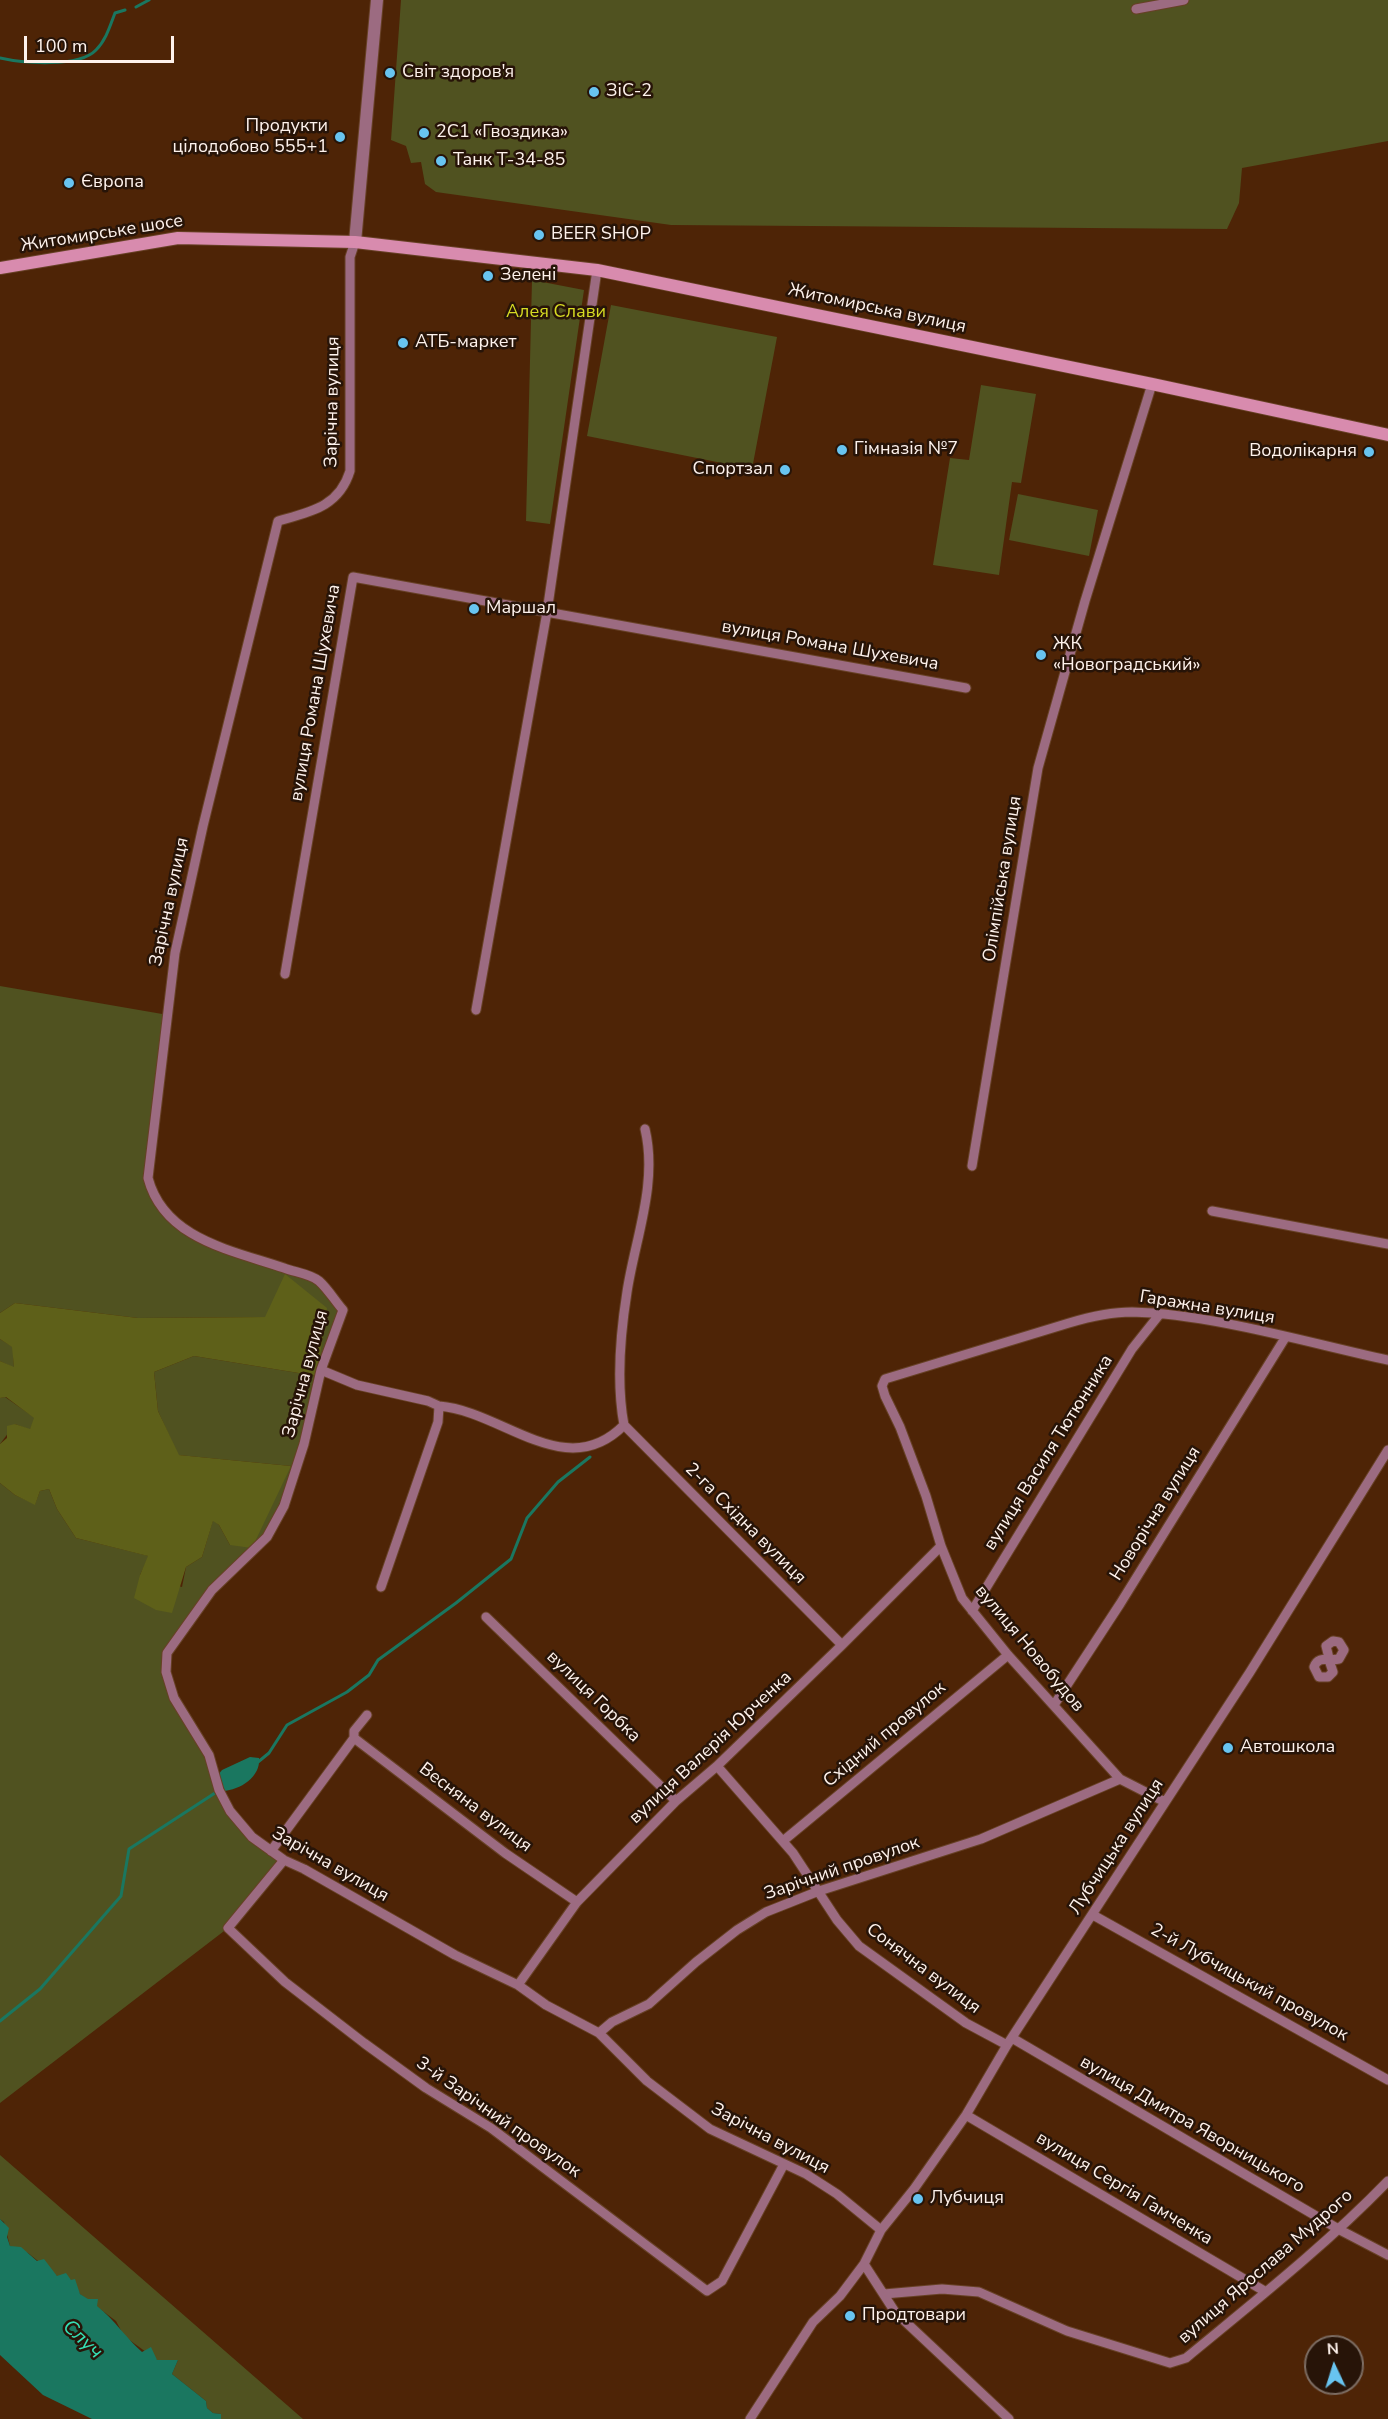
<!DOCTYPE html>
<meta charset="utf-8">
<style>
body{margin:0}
#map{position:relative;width:1388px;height:2419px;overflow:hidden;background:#4e2406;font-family:"Nunito Sans",sans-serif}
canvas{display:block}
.north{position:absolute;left:1304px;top:2335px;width:60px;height:60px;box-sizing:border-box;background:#271408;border:2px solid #7d6d63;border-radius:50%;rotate:356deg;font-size:16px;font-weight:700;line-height:24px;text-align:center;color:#fef2ec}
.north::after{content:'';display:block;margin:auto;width:21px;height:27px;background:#68c4f0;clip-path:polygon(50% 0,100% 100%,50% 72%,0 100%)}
.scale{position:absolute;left:24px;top:36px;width:150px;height:27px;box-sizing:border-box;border:3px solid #fef2ec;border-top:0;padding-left:8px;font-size:18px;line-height:21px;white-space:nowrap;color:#fef2ec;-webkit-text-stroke:4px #271408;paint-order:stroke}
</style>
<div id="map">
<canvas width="1388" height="2419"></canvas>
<div class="north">N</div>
<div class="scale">100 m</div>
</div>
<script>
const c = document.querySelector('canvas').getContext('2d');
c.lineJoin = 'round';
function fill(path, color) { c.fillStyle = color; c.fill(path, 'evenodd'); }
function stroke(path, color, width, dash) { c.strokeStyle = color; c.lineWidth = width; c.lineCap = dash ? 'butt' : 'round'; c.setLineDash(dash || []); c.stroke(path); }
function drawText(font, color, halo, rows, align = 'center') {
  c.font = font + ' "Nunito Sans",sans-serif'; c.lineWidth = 5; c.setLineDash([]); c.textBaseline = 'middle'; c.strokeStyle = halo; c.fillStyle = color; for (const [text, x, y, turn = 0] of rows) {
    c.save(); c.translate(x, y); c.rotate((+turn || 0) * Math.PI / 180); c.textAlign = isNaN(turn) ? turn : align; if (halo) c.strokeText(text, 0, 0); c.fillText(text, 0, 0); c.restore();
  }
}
const green = new Path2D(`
 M 401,0 L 1388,0 L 1388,141 L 1242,168 L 1239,203 L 1227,229 L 671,225 L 436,192 L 425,184 L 421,162 L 411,163 L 406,146 L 391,140 Z
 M 532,280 L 584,290 L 550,524 L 526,521 Z
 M 611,305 L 777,337 L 752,469 L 587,436 Z
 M 981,385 L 1036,394 L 1021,483 L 1012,482 L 999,575 L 933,565 L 950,458 L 969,460 Z
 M 1018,494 L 1098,510 L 1089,556 L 1009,540 Z
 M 0,986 L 168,1015 L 148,1178 L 153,1197 L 184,1230 L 318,1280 L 343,1310 L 304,1444 L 267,1537 L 212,1590 L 167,1653 L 174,1698 L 209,1755 L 230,1811 L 284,1860 L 228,1928 L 0,2103 L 0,1483 L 15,1495 L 35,1504 L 40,1491 L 49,1489 L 57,1509 L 76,1538 L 149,1556 L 140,1575 L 182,1587 L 186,1567 L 202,1557 L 213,1520 L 219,1525 L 230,1545 L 291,1466 L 178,1455 L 158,1411 L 154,1372 L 194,1356 L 317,1376 L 266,1317 L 138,1318 L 15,1303 L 0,1313 Z
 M 0,1339 L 13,1347 L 14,1368 L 0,1361 Z
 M 5,1397 L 35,1418 L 30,1430 L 15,1424 L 0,1444 L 0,1398 Z
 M 0,2155 L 303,2419 L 221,2419 L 221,2414 L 213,2413 L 207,2408 L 206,2401 L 172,2374 L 178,2360 L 157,2360 L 124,2336 L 116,2321 L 80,2294 L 71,2280 L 57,2276 L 28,2253 L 10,2246 L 4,2222 L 0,2219 Z`);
const forest = new Path2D(`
 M 285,1274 L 327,1308 L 317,1376 L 194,1356 L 154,1372 L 158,1411 L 179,1455 L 291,1466 L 252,1548 L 230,1545 L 219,1525 L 213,1521 L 202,1557 L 186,1567 L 172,1613 L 156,1610 L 134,1598 L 140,1575 L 148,1556 L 76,1538 L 57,1509 L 49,1489 L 40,1491 L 35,1505 L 15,1495 L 0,1483 L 0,1444 L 7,1438 L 7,1426 L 15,1424 L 30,1429 L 34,1418 L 6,1397 L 0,1398 L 0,1361 L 14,1367 L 12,1347 L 0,1339 L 0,1313 L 15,1303 L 138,1318 L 265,1317 Z`);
const water = new Path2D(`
 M 250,1757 L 259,1758 C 261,1777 240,1790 223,1791 L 218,1775 L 222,1770 Z
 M 0,2219 L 9,2228 L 7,2237 L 10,2246 L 21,2247 L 37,2261 L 44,2259 L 57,2276 L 66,2273 L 71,2280 L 75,2279 L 80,2294 L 88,2299 L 98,2299 L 97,2306 C 115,2320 125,2337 142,2352 L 151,2347 L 157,2360 L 178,2360 L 172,2374 L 206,2401 L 207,2408 L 213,2413 L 221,2414 L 221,2419 L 92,2419 L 43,2395 L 0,2355 Z`);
const stream = new Path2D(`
 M 136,7 L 149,0
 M 0,58 C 22,63 79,68 96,50 C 106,40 110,26 115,13 L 125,10
 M 258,1762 L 269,1753 L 287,1725 L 347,1692 L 369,1675 L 378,1660 L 456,1603 L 511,1559 L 527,1518 L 558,1482 L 590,1457
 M 0,2021 L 40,1989 L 121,1896 L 129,1849 L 215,1793`);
const minor = new Path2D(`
 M 1136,9 L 1184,0
 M 355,242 L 350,257 L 350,471 C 339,507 310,512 278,521 L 203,826 L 175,953 L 148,1178 C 164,1239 231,1250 284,1268 C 294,1272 311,1274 319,1281 C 328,1289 335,1301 343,1310 L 321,1370 L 304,1444 L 284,1506 L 267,1537 L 212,1590 L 167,1653 L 166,1672 L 174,1698 L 209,1755 L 219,1790 L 230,1811 L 252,1837 L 284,1860 L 304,1869 L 455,1955 L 518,1985 L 546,2005 L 599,2033 L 647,2081 L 710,2129 L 806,2174 L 837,2194 L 881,2230
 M 285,974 L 353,577 L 966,688
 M 476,1010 L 547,612 L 597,270
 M 645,1129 C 658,1184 635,1239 627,1292 C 620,1336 616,1382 624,1425 L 842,1645
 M 972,1166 L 1038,768 L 1085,601 L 1152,384
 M 1212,1211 L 1388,1244
 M 321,1370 L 357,1385 L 428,1401 L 439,1406 L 438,1422 L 381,1587
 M 439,1406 C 503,1411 566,1484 624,1425
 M 972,1611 L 1132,1349 L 1159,1315
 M 486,1617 L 676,1801
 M 1329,1658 L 1326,1646 L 1333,1641 L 1339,1642 L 1344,1650 L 1339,1659 C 1329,1661 1318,1655 1314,1667 L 1319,1677 L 1328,1677 L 1333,1672 L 1329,1660
 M 1054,1705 L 1120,1604 L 1285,1338
 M 367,1715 L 354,1731 L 354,1738 L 505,1853 L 577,1902
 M 717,1766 L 793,1853 L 837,1920 L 859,1946 L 966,2023 L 1007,2045
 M 1165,1802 L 1120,1779 L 1008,1655 L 962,1598 L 941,1546 L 926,1496 L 900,1427 L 885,1396 L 882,1386 L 885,1379 L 1069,1323 C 1089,1317 1110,1312 1132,1312 C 1212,1314 1309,1343 1388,1360
 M 783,1841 L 1008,1655
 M 271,1851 L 354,1738
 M 284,1860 L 228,1928 L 285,1982 L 364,2043 L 426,2088 L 491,2128 L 707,2291 L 722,2281 L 783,2166
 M 1093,1915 L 1388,2080
 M 518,1985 L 577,1902 L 676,1801 L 717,1766 L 842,1645 L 941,1546
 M 599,2033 L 612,2022 L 649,2004 L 696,1962 L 737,1930 L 766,1912 L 819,1891 L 981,1839 L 1120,1779
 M 1012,2038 L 1340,2230 L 1388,2255
 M 966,2115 L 1266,2292
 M 864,2264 L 895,2312 L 1009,2419
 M 884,2294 L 942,2289 L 979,2292 L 1067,2331 L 1170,2363 L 1186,2358 C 1255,2301 1325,2246 1388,2181
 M 750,2419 L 813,2322 L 840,2296 L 864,2264 L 881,2230 L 914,2189 L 966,2115 L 1007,2045 L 1250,1672 L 1388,1450`);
const tertiary = new Path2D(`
 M 355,242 L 377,0`);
const secondary = new Path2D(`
 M 0,268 L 178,238 L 355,242 L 597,270 L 1152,384 L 1388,435`);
const markers = [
 [390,73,6,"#68c4f0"],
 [594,92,6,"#68c4f0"],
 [424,133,6,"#68c4f0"],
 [340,137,6,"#68c4f0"],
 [441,161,6,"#68c4f0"],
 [69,183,6,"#68c4f0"],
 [539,235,6,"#68c4f0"],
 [488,276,6,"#68c4f0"],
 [403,343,6,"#68c4f0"],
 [842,450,6,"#68c4f0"],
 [1369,452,6,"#68c4f0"],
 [785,470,6,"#68c4f0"],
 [474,609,6,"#68c4f0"],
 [1041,655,6,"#68c4f0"],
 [1228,1748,6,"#68c4f0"],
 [918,2199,6,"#68c4f0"],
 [850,2316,6,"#68c4f0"]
];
const poiNames = [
 ["Світ здоров'я",402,73],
 ["ЗіС-2",606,92],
 ["Продукти",328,127,"right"],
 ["цілодобово 555+1",328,148,"right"],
 ["2С1 «Гвоздика»",436,133],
 ["Танк Т-34-85",453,161],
 ["Європа",81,183],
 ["BEER SHOP",551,235],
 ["Зелені",500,276],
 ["АТБ-маркет",415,343],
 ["Гімназія №7",854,450],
 ["Водолікарня",1357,452,"right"],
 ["Спортзал",773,470,"right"],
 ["Маршал",486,609],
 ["ЖК",1053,645],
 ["«Новоградський»",1053,666],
 ["Автошкола",1240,1748],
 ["Лубчиця",930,2199],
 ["Продтовари",862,2316]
];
const streetNames = [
 ["Житомирське шосе",102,234,-9],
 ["Житомирська вулиця",877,309,12],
 ["Зарічна вулиця",333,402,-89],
 ["вулиця Романа Шухевича",830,646,10],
 ["вулиця Романа Шухевича",316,693,-80],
 ["Олімпійська вулиця",1003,879,-81],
 ["Зарічна вулиця",170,902,-78],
 ["Гаражна вулиця",1207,1308,9],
 ["Зарічна вулиця",306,1374,-75],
 ["вулиця Василя Тютюнника",1049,1453,-58],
 ["Новорічна вулиця",1156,1514,-58],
 ["2-га Східна вулиця",745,1524,45],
 ["вулиця Новобудов",1029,1649,50],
 ["вулиця Горбка",593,1697,44],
 ["Східний провулок",885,1735,-40],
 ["вулиця Валерія Юрченка",711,1748,-43],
 ["Весняна вулиця",475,1808,37],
 ["Лубчицька вулиця",1117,1847,-57],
 ["Зарічна вулиця",330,1865,30],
 ["Зарічний провулок",842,1869,-19],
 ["Сонячна вулиця",923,1969,37],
 ["2-й Лубчицький провулок",1249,1983,29],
 ["3-й Зарічний провулок",498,2118,35],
 ["вулиця Дмитра Яворницького",1192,2125,30],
 ["Зарічна вулиця",770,2139,28],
 ["вулиця Сергія Гамченка",1124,2189,31],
 ["вулиця Ярослава Мудрого",1266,2267,-41]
];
const parkNames = [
 ["Алея Слави",556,313]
];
const waterNames = [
 ["Случ",82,2340,43]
];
fill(green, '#505220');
fill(forest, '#5e6019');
fill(water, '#1a7760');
stroke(stream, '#1a7760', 3);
stroke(minor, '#674126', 11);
stroke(tertiary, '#674126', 14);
stroke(secondary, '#674126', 14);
stroke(minor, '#9c6b81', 9);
stroke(tertiary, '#9c6b81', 12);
stroke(secondary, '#d88bae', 12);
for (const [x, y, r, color] of markers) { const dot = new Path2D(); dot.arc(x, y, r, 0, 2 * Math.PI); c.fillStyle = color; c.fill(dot); stroke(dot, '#271408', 2); }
drawText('18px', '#fef2ec', '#271408', poiNames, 'left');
drawText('18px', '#fef2ec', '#271408', streetNames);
drawText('18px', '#d7dc23', '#271408', parkNames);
drawText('italic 20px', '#36deb4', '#271408', waterNames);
</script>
